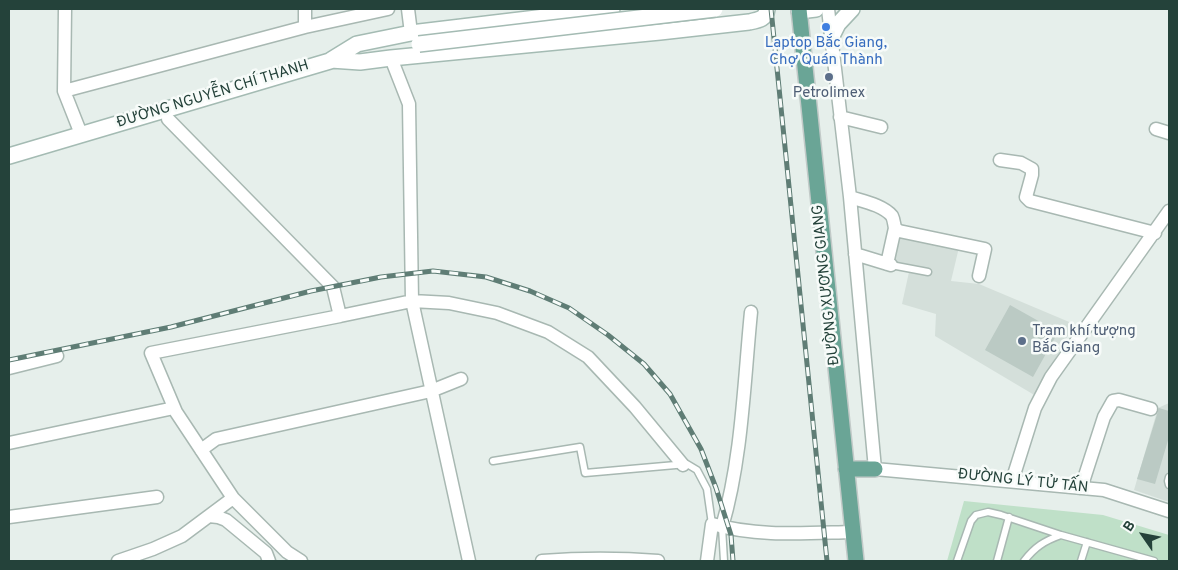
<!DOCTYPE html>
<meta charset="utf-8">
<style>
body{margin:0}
#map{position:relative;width:1178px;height:570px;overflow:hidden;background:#e6efeb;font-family:Overpass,sans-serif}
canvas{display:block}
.frame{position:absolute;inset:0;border:10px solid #24423a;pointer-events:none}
.north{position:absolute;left:1118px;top:510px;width:50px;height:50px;-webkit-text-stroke:4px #f7fbf9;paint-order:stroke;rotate:303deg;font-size:14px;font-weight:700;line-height:20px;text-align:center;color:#24423a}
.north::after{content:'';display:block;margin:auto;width:18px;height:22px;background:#24423a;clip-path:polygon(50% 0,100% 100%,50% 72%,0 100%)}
</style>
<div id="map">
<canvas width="1178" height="570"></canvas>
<div class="frame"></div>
<div class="north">B</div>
</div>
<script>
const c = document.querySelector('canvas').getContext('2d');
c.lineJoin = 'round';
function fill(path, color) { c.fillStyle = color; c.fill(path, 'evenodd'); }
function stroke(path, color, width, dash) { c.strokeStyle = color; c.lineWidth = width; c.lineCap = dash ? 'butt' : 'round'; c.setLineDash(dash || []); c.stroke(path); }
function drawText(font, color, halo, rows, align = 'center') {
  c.font = font + ' Overpass,sans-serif'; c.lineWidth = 5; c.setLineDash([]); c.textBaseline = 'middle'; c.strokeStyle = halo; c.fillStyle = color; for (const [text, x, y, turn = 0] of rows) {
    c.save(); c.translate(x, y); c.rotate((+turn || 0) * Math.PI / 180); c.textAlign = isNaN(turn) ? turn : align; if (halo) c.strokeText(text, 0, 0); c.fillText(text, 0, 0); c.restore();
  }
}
const built = new Path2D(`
 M 895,233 L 961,239 L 951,281 L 979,284 L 1074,324 L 1036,396 L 935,336 L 936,314 L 902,304 L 909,272 L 888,265 Z
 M 1169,403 L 1169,502 L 1134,490 L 1158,408 Z`);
const green = new Path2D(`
 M 964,501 L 1103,515 L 1169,535 L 1169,561 L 947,561 Z`);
const building = new Path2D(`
 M 1010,305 L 1058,332 L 1033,377 L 985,350 Z
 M 1159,408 L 1169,411 L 1169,437 L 1155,484 L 1137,479 Z`);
const lane = new Path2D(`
 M 891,265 L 928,272
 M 493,461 L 580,447 L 585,473 L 687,464 L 697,470 L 707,489 L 712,524
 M 1169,477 L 1168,481 L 1169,485
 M 722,527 L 724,561
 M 957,561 L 971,521 L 976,515 L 988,512 L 1001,515 L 1061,535 L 1154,561
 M 997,561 L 1009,517
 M 1024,561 C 1035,547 1044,541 1061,535
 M 1081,561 L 1087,542`);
const street = new Path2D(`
 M 65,9 L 64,91 L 81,134
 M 408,9 L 411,33
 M 828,9 L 850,197 L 875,469 L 1104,490 L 1169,511
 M 305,27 L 305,9
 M 391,58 L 409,104 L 412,301 L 469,561
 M 64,91 L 305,27 L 388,9
 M 840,117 L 881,127
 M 1156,129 L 1169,133
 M 1000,160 L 1021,163 L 1032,169 L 1032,175 L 1026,197 L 1030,201 L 1155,233
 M 850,197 C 862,201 883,205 892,216 C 894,220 894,224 895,228 L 899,231 L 985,249 L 979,276
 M 855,254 L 891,265
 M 887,264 L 895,228
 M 340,316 L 412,301 L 449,303 L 497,313 L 548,332 L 588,357 L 635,407 L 683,465
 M 9,368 L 57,356
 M 9,443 L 174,408
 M 201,450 L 216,439 L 431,391 L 461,379
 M 1012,481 L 1035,408 L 1051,377 L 1169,211
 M 1081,488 L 1104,417 L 1113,401 L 1119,400 L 1151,409
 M 233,498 L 287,552 L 301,561
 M 209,516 L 218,517 L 226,520 L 266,553 L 269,561
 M 9,517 L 157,497
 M 722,527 C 742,459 744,382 751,312
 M 118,561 L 153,549 L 182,536 L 233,498 L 176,412 L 151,353 L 340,316 L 333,287 L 168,119
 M 542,561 C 583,558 618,558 658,561
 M 707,561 L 712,524 C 757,537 806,533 853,532`);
const secondary = new Path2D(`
 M 799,11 L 816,9
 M 831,38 L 838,24 L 852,9
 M 331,60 L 360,62 L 391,58 L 660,32 L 749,22 C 759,20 766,19 767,9
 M 331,60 L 357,44 L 411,33 L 612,9
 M 9,156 L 340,58`);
const primary = new Path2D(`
 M 799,9 L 856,561
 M 846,469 L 875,469`);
const rail = new Path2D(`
 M 771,9 L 827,561
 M 9,360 L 171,327 L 311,291 L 381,277 L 433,271 L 486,277 L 530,291 L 569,308 L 608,335 L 644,364 L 670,394 L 701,449 L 716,488 L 731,535 L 733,561`);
const secondaryBridge = new Path2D(`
 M 419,44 L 715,9`);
const markers = [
 [826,27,5,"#3f7fe0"],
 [829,77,5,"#5c6f8a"],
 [1022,341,5,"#5c6f8a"]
];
const shopNames = [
 ["Laptop Bắc Giang,",826,44],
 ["Chợ Quán Thành",826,61]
];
const serviceNames = [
 ["Petrolimex",829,94],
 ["Trạm khí tượng",1032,332,"left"],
 ["Bắc Giang",1032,349,"left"]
];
const streetNames = [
 ["ĐƯỜNG NGUYỄN CHÍ THANH",213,95,-17],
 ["ĐƯỜNG XƯƠNG GIANG",827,285,-96],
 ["ĐƯỜNG LÝ TỬ TẤN",1023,482,6]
];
fill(built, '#d4dfda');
fill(green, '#bfe0c8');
fill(building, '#bbcac4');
stroke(lane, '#a8b8b2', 9);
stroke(street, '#a8b8b2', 15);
stroke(secondary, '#a4bbb3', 18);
stroke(primary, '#c2cac8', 18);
stroke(lane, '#fff', 6);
stroke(street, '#fff', 12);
stroke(secondary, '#fff', 15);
stroke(primary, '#6aa596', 15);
stroke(rail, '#5f7d75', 5);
stroke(rail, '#f7fbf9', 3, [9]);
stroke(secondaryBridge, '#a4bbb3', 18, []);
stroke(secondaryBridge, '#fff', 15);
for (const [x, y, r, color] of markers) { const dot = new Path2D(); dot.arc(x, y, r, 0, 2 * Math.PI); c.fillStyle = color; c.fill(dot); stroke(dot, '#f7fbf9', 2); }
drawText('15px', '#366cbe', '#f7fbf9', shopNames);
drawText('15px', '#4e5e75', '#f7fbf9', serviceNames);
drawText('15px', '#24423a', '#f7fbf9', streetNames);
</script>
